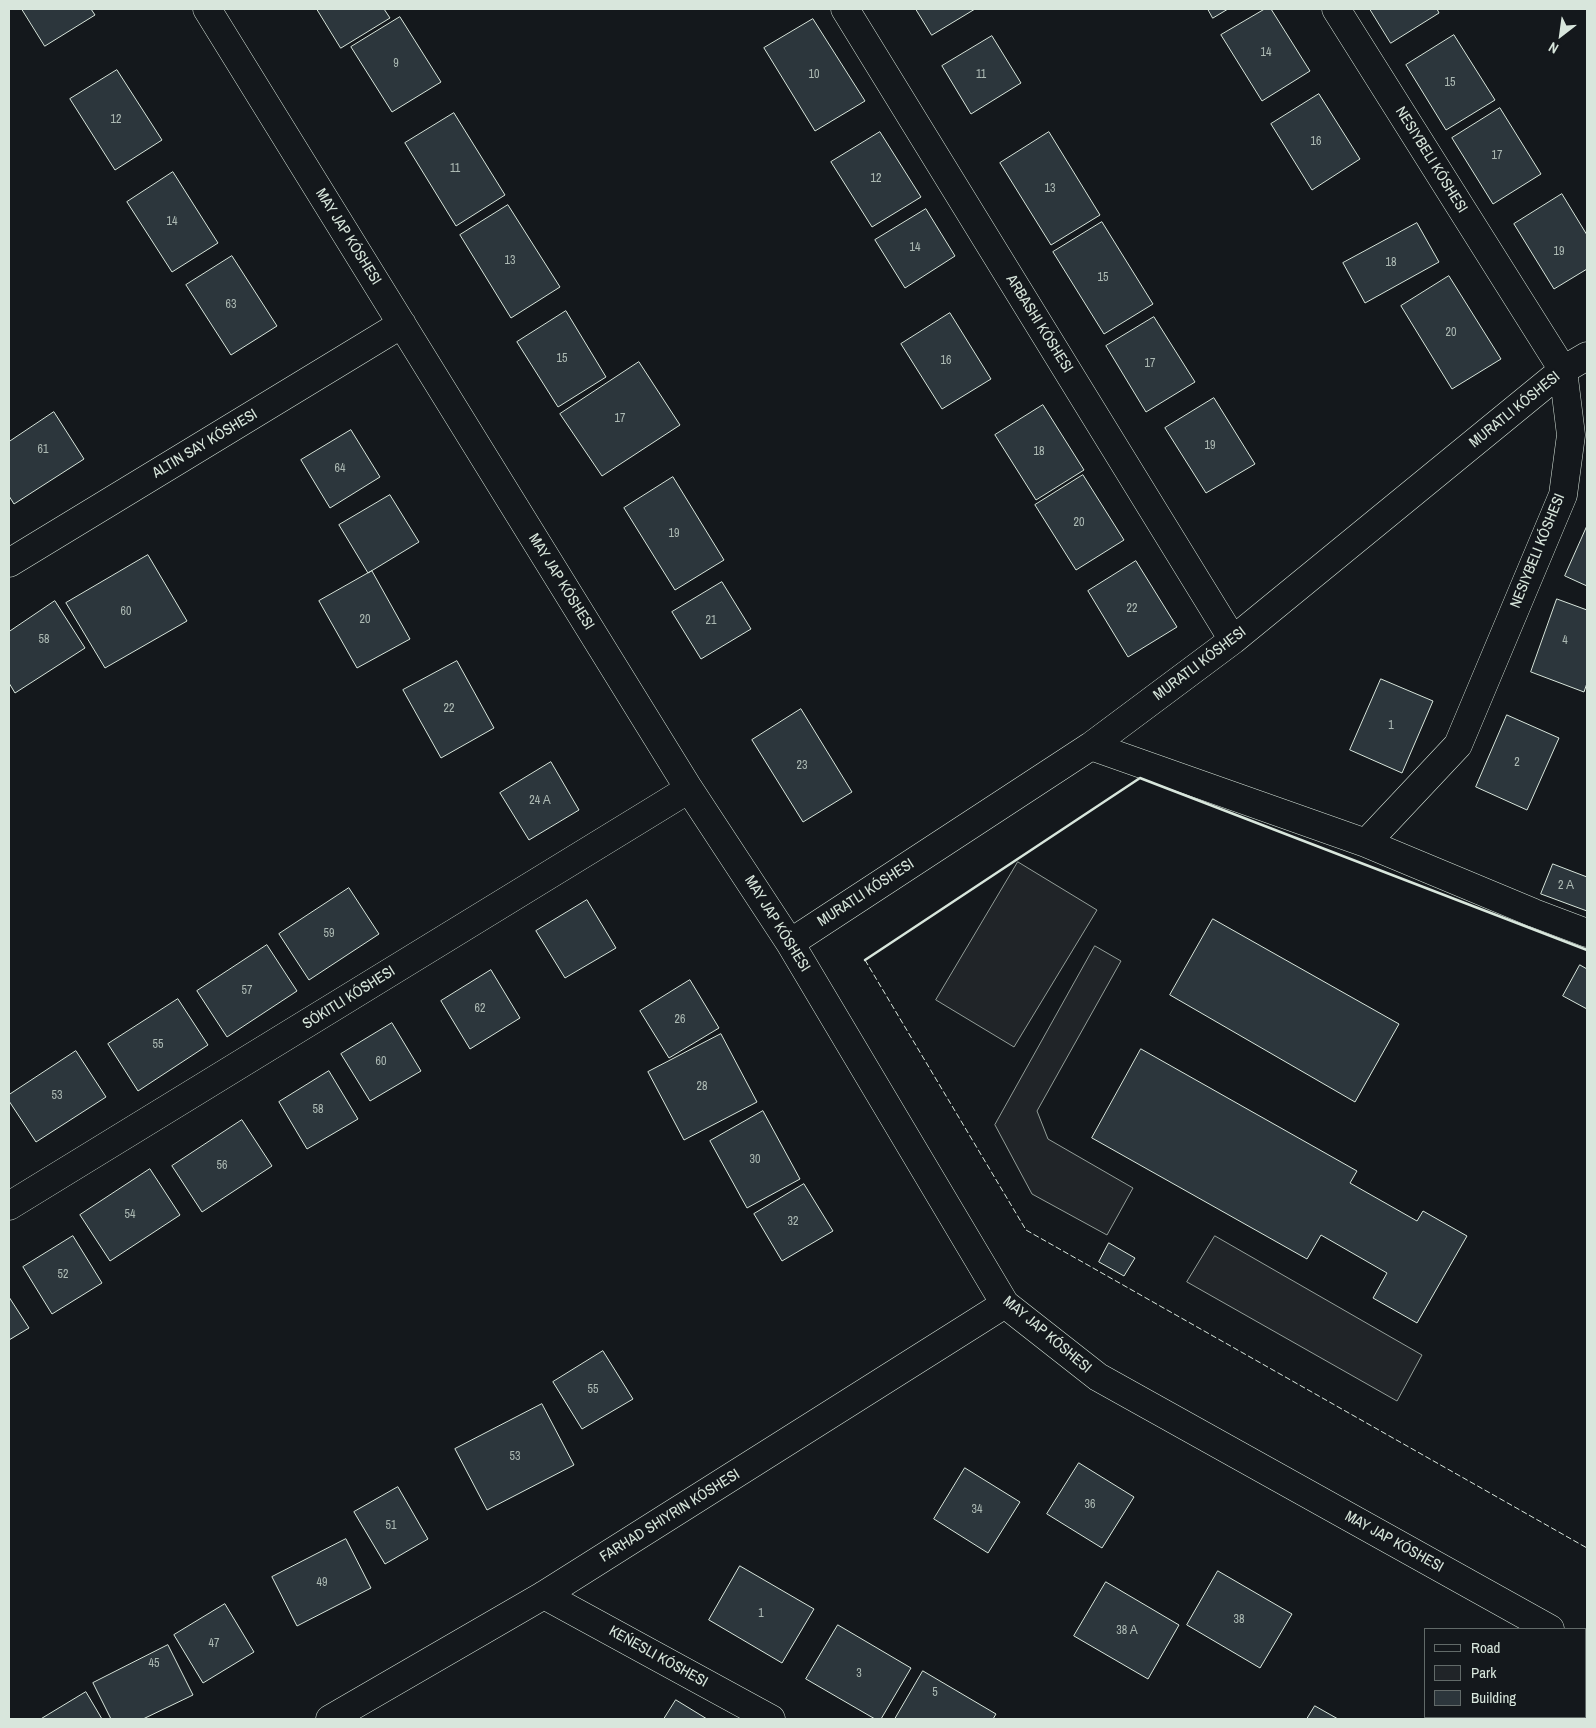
<!DOCTYPE html>
<meta charset="utf-8">
<style>
body{margin:0}
#map{position:relative;width:1596px;height:1728px;overflow:hidden;background:#14181c;font-family:"Archivo Narrow",sans-serif}
canvas{display:block}
.frame{position:absolute;inset:0;border:10px solid #d8e6dc;pointer-events:none}
.legend{position:absolute;left:1424px;top:1628px;width:162px;height:90px;box-sizing:border-box;background:#14181c;border:1px solid #626a69;margin:0;padding:6px 9px;list-style:none;font-size:15px;color:#d8e6dc}
.legend li{display:flex;align-items:center;gap:10px;height:25px}
.legend b{width:25px;border:1px solid #626a69}
.north{position:absolute;left:1536px;top:10px;width:50px;height:50px;-webkit-text-stroke:4px #14181c;paint-order:stroke;rotate:210deg;font-size:14px;font-weight:700;line-height:20px;text-align:center;color:#d8e6dc}
.north::after{content:'';display:block;margin:auto;width:18px;height:22px;background:#d8e6dc;clip-path:polygon(50% 0,100% 100%,50% 72%,0 100%)}
</style>
<div id="map">
<canvas width="1596" height="1728"></canvas>
<div class="frame"></div>
<ul class="legend">
<li><b style="height:6px;background:#14181c"></b>Road</li>
<li><b style="height:14px;background:#202428"></b>Park</li>
<li><b style="height:14px;background:#2c363c"></b>Building</li>
</ul>
<div class="north">N</div>
</div>
<script>
const c = document.querySelector('canvas').getContext('2d');
c.lineJoin = 'round';
function fill(path, color) { c.fillStyle = color; c.fill(path, 'evenodd'); }
function stroke(path, color, width, dash) { c.strokeStyle = color; c.lineWidth = width; c.lineCap = dash ? 'butt' : 'round'; c.setLineDash(dash || []); c.stroke(path); }
function drawText(font, color, halo, rows, align = 'center') {
  c.font = font + ' "Archivo Narrow",sans-serif'; c.lineWidth = 4; c.setLineDash([]); c.textBaseline = 'middle'; c.strokeStyle = halo; c.fillStyle = color; for (const [text, x, y, turn = 0] of rows) {
    c.save(); c.translate(x, y); c.rotate((+turn || 0) * Math.PI / 180); c.textAlign = isNaN(turn) ? turn : align; if (halo) c.strokeText(text, 0, 0); c.fillText(text, 0, 0); c.restore();
  }
}
const green = new Path2D(`
 M 1018,862 L 1097,910 L 1014,1047 L 936,1000 Z
 M 1095,946 L 1121,961 L 1037,1111 L 1048,1139 L 1133,1188 L 1107,1235 L 1032,1194 L 995,1125 Z
 M 1215,1236 L 1422,1355 L 1397,1401 L 1187,1282 Z`);
const building = new Path2D(`
 M 22,9 L 91,9 L 95,15 L 45,46 Z
 M 317,9 L 384,9 L 390,18 L 341,48 Z
 M 916,9 L 975,9 L 932,35 Z
 M 1208,9 L 1228,9 L 1213,18 Z
 M 1265,9 L 1271,9 L 1310,71 L 1262,101 L 1221,35 Z
 M 1370,9 L 1437,9 L 1439,13 L 1391,43 Z
 M 400,17 L 441,82 L 392,112 L 351,47 Z
 M 813,19 L 865,101 L 815,131 L 764,48 Z
 M 1454,35 L 1495,100 L 1446,130 L 1406,65 Z
 M 992,36 L 1021,83 L 971,114 L 942,66 Z
 M 117,70 L 162,140 L 115,170 L 70,99 Z
 M 1319,94 L 1360,159 L 1312,190 L 1271,124 Z
 M 1500,108 L 1541,174 L 1493,204 L 1452,138 Z
 M 454,113 L 505,195 L 456,226 L 405,143 Z
 M 880,132 L 921,197 L 872,227 L 831,162 Z
 M 1049,132 L 1100,215 L 1051,245 L 1000,163 Z
 M 173,172 L 218,243 L 172,272 L 127,202 Z
 M 1562,194 L 1587,235 L 1587,269 L 1554,289 L 1514,224 Z
 M 508,205 L 560,287 L 511,318 L 460,235 Z
 M 926,209 L 955,256 L 905,288 L 875,240 Z
 M 1102,222 L 1153,304 L 1104,334 L 1053,252 Z
 M 1417,223 L 1439,262 L 1365,303 L 1343,263 Z
 M 232,256 L 277,326 L 231,355 L 186,285 Z
 M 1449,276 L 1501,359 L 1452,389 L 1401,306 Z
 M 566,311 L 606,377 L 558,407 L 517,342 Z
 M 950,313 L 991,379 L 942,409 L 901,344 Z
 M 1154,317 L 1195,382 L 1146,412 L 1106,346 Z
 M 639,362 L 680,425 L 602,476 L 560,414 Z
 M 1214,398 L 1255,464 L 1206,493 L 1165,428 Z
 M 1043,405 L 1084,470 L 1036,500 L 995,435 Z
 M 54,412 L 84,459 L 14,504 L 9,496 L 9,442 Z
 M 351,430 L 380,477 L 330,508 L 301,460 Z
 M 1083,475 L 1124,540 L 1076,570 L 1035,505 Z
 M 673,477 L 724,560 L 675,590 L 624,508 Z
 M 390,495 L 419,542 L 368,573 L 339,525 Z
 M 1587,526 L 1587,586 L 1565,576 Z
 M 148,555 L 187,621 L 105,668 L 66,603 Z
 M 1136,561 L 1177,627 L 1128,657 L 1088,591 Z
 M 372,571 L 410,639 L 357,668 L 319,601 Z
 M 722,582 L 751,629 L 701,659 L 672,612 Z
 M 1557,599 L 1587,610 L 1587,683 L 1584,692 L 1531,672 Z
 M 55,601 L 85,648 L 15,693 L 9,683 L 9,632 Z
 M 457,661 L 494,728 L 441,758 L 403,690 Z
 M 1381,679 L 1433,701 L 1402,773 L 1350,750 Z
 M 801,709 L 852,792 L 803,822 L 752,740 Z
 M 1507,715 L 1559,738 L 1527,810 L 1476,787 Z
 M 551,762 L 579,810 L 529,840 L 500,793 Z
 M 1553,864 L 1587,877 L 1587,911 L 1541,894 Z
 M 349,888 L 379,934 L 309,980 L 279,934 Z
 M 587,900 L 616,948 L 565,978 L 536,931 Z
 M 1213,919 L 1399,1024 L 1355,1102 L 1170,995 Z
 M 267,945 L 297,991 L 227,1037 L 197,991 Z
 M 1580,965 L 1587,969 L 1587,1009 L 1563,996 Z
 M 491,970 L 520,1018 L 470,1049 L 441,1001 Z
 M 690,980 L 719,1028 L 669,1058 L 640,1011 Z
 M 178,999 L 208,1045 L 138,1091 L 108,1044 Z
 M 392,1023 L 421,1071 L 370,1101 L 341,1054 Z
 M 721,1034 L 757,1102 L 684,1140 L 648,1072 Z
 M 1141,1049 L 1357,1171 L 1350,1183 L 1417,1221 L 1423,1211 L 1467,1236 L 1417,1323 L 1373,1298 L 1387,1273 L 1321,1235 L 1307,1259 L 1092,1138 Z
 M 76,1051 L 106,1097 L 36,1142 L 9,1101 L 9,1095 Z
 M 329,1071 L 358,1119 L 307,1149 L 279,1102 Z
 M 763,1111 L 800,1179 L 747,1208 L 710,1141 Z
 M 242,1120 L 272,1166 L 202,1212 L 172,1166 Z
 M 150,1169 L 180,1215 L 110,1261 L 80,1215 Z
 M 804,1184 L 833,1231 L 782,1261 L 754,1214 Z
 M 73,1236 L 102,1283 L 52,1314 L 23,1267 Z
 M 1109,1243 L 1135,1258 L 1124,1276 L 1099,1262 Z
 M 9,1297 L 29,1328 L 9,1340 Z
 M 603,1351 L 633,1399 L 582,1429 L 553,1382 Z
 M 542,1404 L 574,1465 L 487,1510 L 455,1449 Z
 M 1079,1463 L 1134,1497 L 1102,1548 L 1047,1514 Z
 M 965,1468 L 1020,1502 L 988,1553 L 934,1519 Z
 M 398,1487 L 428,1539 L 385,1564 L 354,1512 Z
 M 346,1539 L 371,1588 L 297,1626 L 272,1577 Z
 M 740,1566 L 814,1609 L 782,1663 L 709,1620 Z
 M 1218,1571 L 1292,1614 L 1260,1668 L 1187,1625 Z
 M 1106,1582 L 1179,1625 L 1148,1679 L 1074,1636 Z
 M 225,1604 L 254,1652 L 203,1683 L 174,1635 Z
 M 838,1625 L 911,1668 L 881,1719 L 875,1719 L 806,1679 Z
 M 168,1645 L 193,1695 L 143,1719 L 111,1719 L 93,1683 Z
 M 923,1671 L 996,1714 L 993,1719 L 895,1719 Z
 M 86,1692 L 102,1719 L 41,1719 Z
 M 676,1700 L 707,1719 L 664,1719 Z
 M 1315,1706 L 1338,1719 L 1307,1719 Z`);
const minor = new Path2D(`
 M 207,9 L 689,789 L 790,943 L 1005,1304 L 1098,1377 L 1550,1629
 M 845,9 L 1233,640
 M 1336,9 L 1563,370 L 1571,435 L 1563,495 L 1458,745 L 1366,843
 M 9,563 L 402,324
 M 1091,746 L 1366,843 L 1534,913 L 1587,933
 M 790,943 L 1091,746 L 1233,640 L 1563,370 L 1587,356
 M 9,1206 L 689,789
 M 544,1595 L 771,1719
 M 1585,1670 L 1587,1665
 M 330,1719 L 544,1595 L 1005,1304
 M 1558,1719 L 1560,1717`);
const fence = new Path2D(`
 M 865,960 L 1026,1230 L 1587,1548`);
const wall = new Path2D(`
 M 865,960 L 1140,778 L 1587,950`);
const numberNames = [
 ["14",1266,53],
 ["9",396,64],
 ["10",814,75],
 ["11",981,75],
 ["15",1450,83],
 ["12",116,120],
 ["16",1316,142],
 ["17",1497,156],
 ["11",455,169],
 ["12",876,179],
 ["13",1050,189],
 ["14",172,222],
 ["14",915,248],
 ["19",1559,252],
 ["13",510,261],
 ["18",1391,263],
 ["15",1103,278],
 ["63",231,305],
 ["20",1451,333],
 ["15",562,359],
 ["16",946,361],
 ["17",1150,364],
 ["17",620,419],
 ["19",1210,446],
 ["61",43,450],
 ["18",1039,452],
 ["64",340,469],
 ["20",1079,523],
 ["19",674,534],
 ["22",1132,609],
 ["60",126,612],
 ["20",365,620],
 ["21",711,621],
 ["58",44,640],
 ["4",1565,641],
 ["22",449,709],
 ["1",1391,726],
 ["2",1517,763],
 ["23",802,766],
 ["24 А",540,801],
 ["2 А",1566,886],
 ["59",329,934],
 ["57",247,991],
 ["62",480,1009],
 ["26",680,1020],
 ["55",158,1045],
 ["60",381,1062],
 ["28",702,1087],
 ["53",57,1096],
 ["58",318,1110],
 ["30",755,1160],
 ["56",222,1166],
 ["54",130,1215],
 ["32",793,1222],
 ["52",63,1275],
 ["55",593,1390],
 ["53",515,1457],
 ["36",1090,1505],
 ["34",977,1510],
 ["51",391,1526],
 ["49",322,1583],
 ["1",761,1614],
 ["38",1239,1620],
 ["38 А",1127,1631],
 ["47",214,1644],
 ["45",154,1664],
 ["3",859,1674],
 ["5",935,1693]
];
const streetNames = [
 ["NESIYBELI KÓSHESI",1431,160,58],
 ["MAY JAP KÓSHESI",348,237,58],
 ["ARBASHI KÓSHESI",1039,324,58],
 ["MURATLI KÓSHESI",1515,410,-39],
 ["ALTIN SAY KÓSHESI",205,444,-31],
 ["NESIYBELI KÓSHESI",1538,551,-68],
 ["MAY JAP KÓSHESI",561,582,58],
 ["MURATLI KÓSHESI",1200,664,-37],
 ["MURATLI KÓSHESI",866,893,-33],
 ["MAY JAP KÓSHESI",777,924,58],
 ["SÓKITLI KÓSHESI",349,998,-32],
 ["MAY JAP KÓSHESI",1047,1335,40],
 ["FARHAD SHIYRIN KÓSHESI",670,1516,-32],
 ["MAY JAP KÓSHESI",1394,1542,29],
 ["KEŃESLI KÓSHESI",658,1657,29]
];
fill(green, '#202428');
stroke(green, '#939e99', 1);
fill(building, '#2c363c');
stroke(building, '#d8e6dc', 1);
stroke(minor, '#d8e6dc', 29);
stroke(minor, '#14181c', 28);
stroke(fence, '#d8e6dc', 1, [6, 2.5]);
stroke(wall, '#d8e6dc', 2.5);
drawText('12px', '#adbab4', null, numberNames);
drawText('15px', '#d8e6dc', '#14181c', streetNames);
</script>
